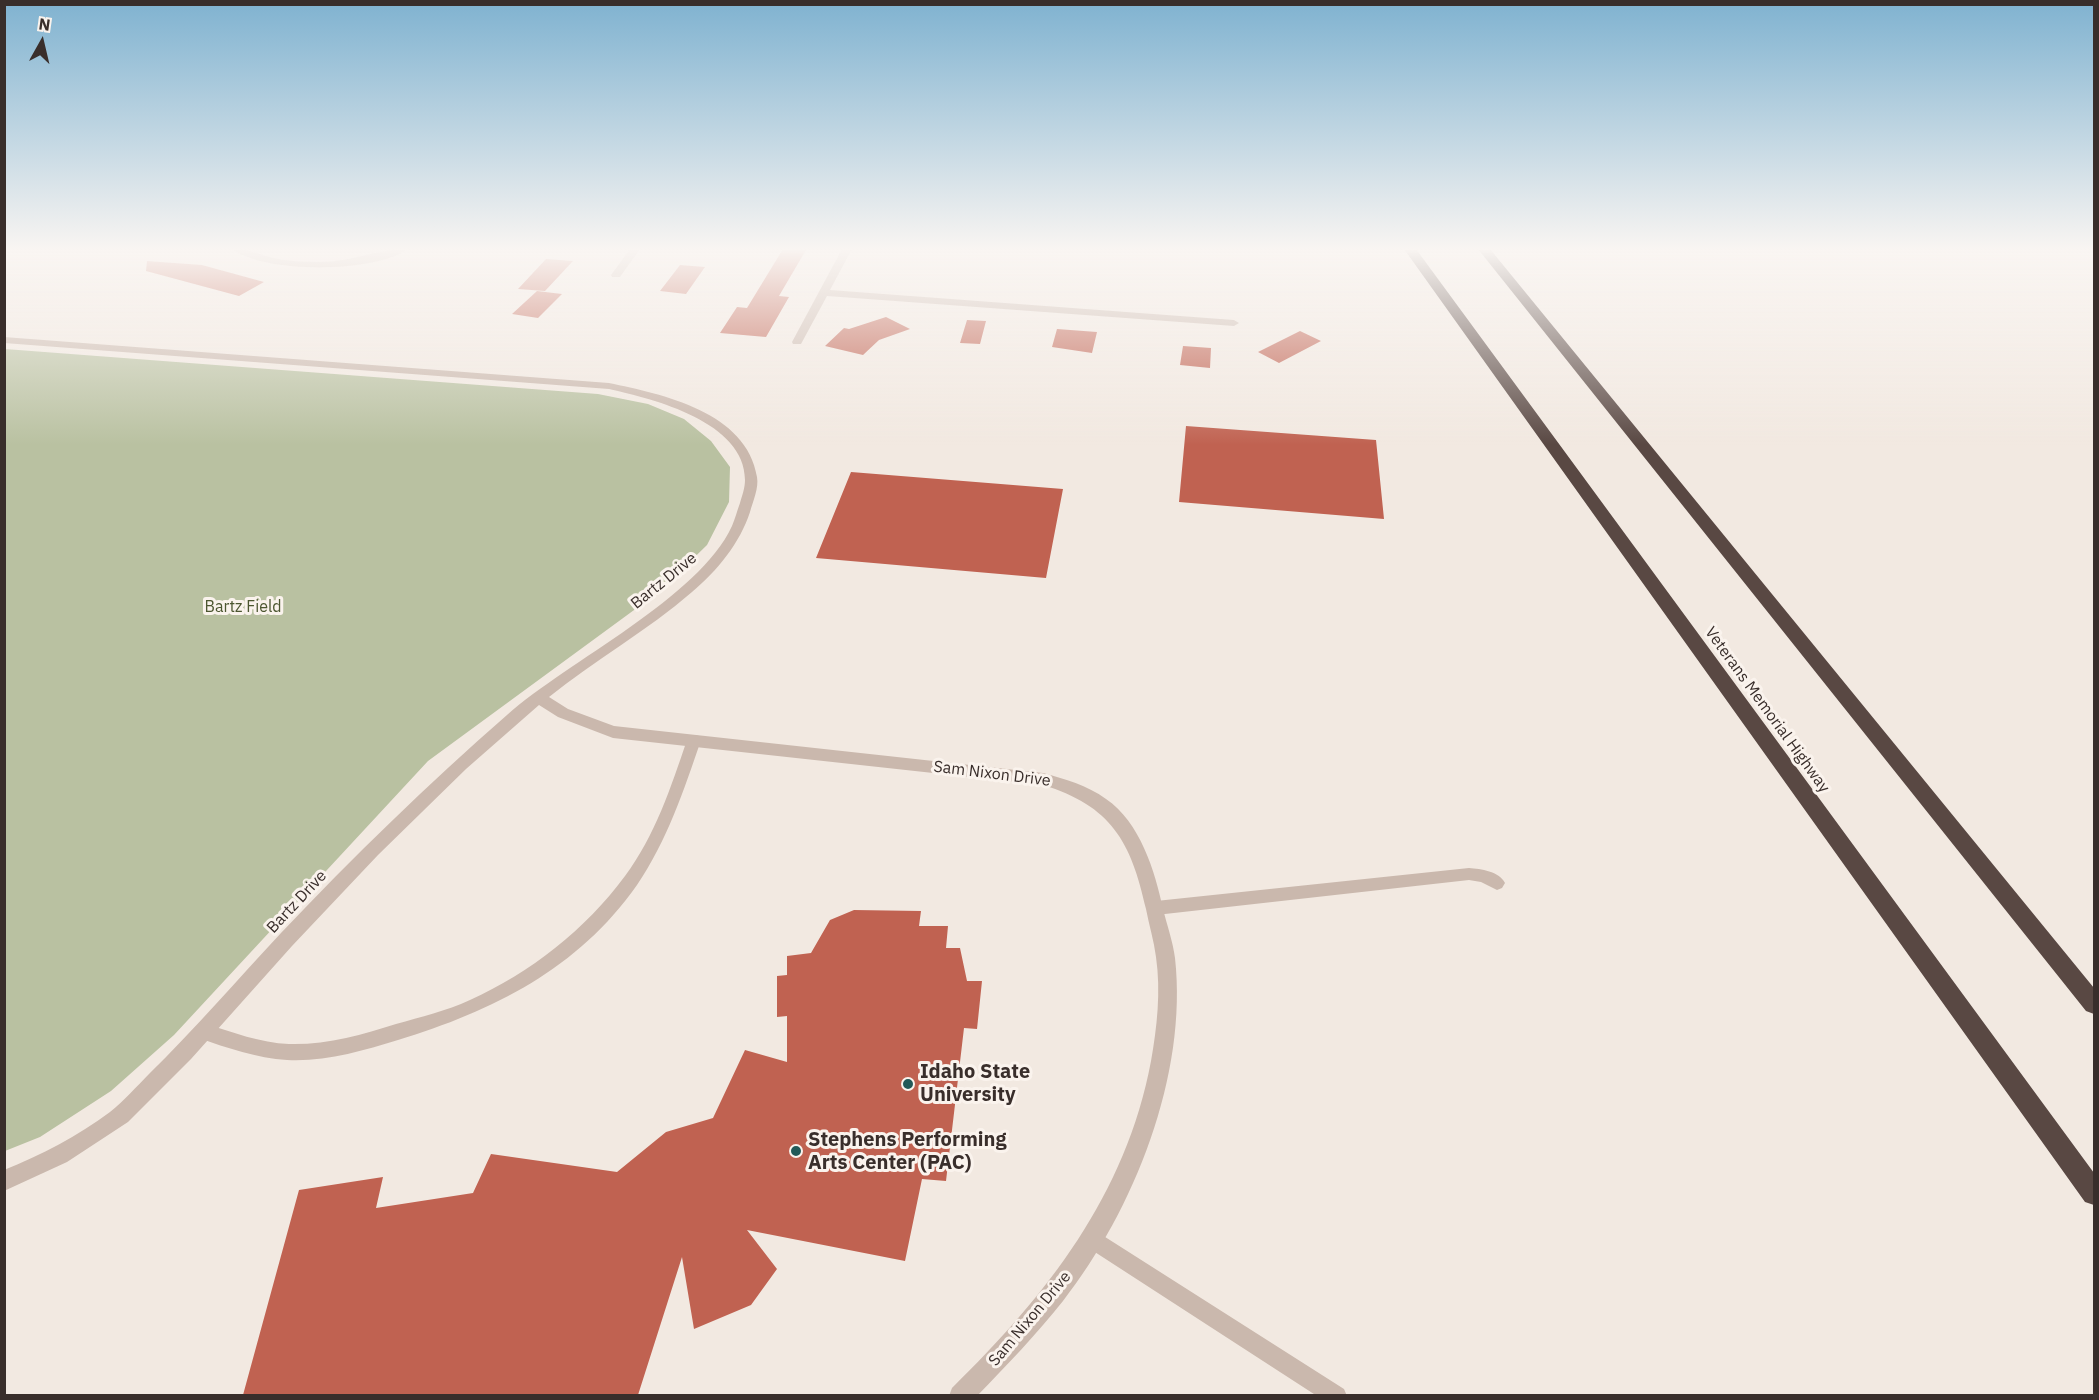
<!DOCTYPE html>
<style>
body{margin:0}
#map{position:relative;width:2099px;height:1400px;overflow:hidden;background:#f2e9e1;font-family:"IBM Plex Sans",sans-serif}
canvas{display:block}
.frame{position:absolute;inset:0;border:6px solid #392e2b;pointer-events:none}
.north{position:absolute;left:12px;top:12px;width:60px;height:60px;-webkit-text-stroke:4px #faf3ed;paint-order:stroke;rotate:8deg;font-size:16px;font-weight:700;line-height:24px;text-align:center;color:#392e2b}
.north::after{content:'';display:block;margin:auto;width:21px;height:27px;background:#392e2b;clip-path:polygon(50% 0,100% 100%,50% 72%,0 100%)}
</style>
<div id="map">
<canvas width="2099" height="1400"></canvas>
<div class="frame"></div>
<div class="north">N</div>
</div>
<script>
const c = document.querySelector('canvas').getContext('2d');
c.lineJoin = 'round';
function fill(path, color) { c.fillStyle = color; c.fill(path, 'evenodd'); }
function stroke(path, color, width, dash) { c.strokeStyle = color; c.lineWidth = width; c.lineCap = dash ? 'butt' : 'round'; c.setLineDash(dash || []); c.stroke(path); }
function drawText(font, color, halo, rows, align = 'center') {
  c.font = font + ' "IBM Plex Sans",sans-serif'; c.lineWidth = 6; c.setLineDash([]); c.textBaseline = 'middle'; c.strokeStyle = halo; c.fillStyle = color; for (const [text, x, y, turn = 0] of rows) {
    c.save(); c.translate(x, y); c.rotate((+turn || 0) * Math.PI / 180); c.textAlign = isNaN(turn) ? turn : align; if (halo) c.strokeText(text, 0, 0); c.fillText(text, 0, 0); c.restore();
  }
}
const green = new Path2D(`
 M 5,349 L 598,394 L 648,404 L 684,419 L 711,441 L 730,467 L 729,502 L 707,545 L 660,591 L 428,761 L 174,1035 L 111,1091 L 40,1137 L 5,1151 Z`);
const building = new Path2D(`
 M 783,249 L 806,250 L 779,296 L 789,297 L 766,337 L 720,333 L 737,307 L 747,308 Z
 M 546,259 L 573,261 L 545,291 L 518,289 Z
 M 147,261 L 202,265 L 264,282 L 239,296 L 146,271 Z
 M 680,265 L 705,267 L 686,294 L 660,291 Z
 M 537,291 L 562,294 L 538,318 L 512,314 Z
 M 886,317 L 910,329 L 879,340 L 863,355 L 825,346 L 844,328 L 849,329 Z
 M 967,320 L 986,321 L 980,344 L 960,343 Z
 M 1057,329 L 1097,332 L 1092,353 L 1052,347 Z
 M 1300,331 L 1321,341 L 1279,363 L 1258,352 Z
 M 1183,346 L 1211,348 L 1210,368 L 1180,365 Z
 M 1186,426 L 1376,440 L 1384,519 L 1179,502 Z
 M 851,472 L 1063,489 L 1046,578 L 816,558 Z
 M 854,910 L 921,911 L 919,926 L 948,926 L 946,948 L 960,948 L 967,981 L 982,981 L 977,1029 L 964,1028 L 946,1181 L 922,1179 L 905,1261 L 747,1230 L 777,1269 L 751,1305 L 694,1329 L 682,1257 L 638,1395 L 243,1395 L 299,1190 L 383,1177 L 376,1208 L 473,1193 L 491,1154 L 617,1172 L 666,1132 L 713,1118 L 745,1050 L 787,1062 L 787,1016 L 777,1017 L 777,976 L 787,975 L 787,956 L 811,953 L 830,920 Z`);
const service = new Path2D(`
 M 694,735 L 699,736 L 701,740 C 684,790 667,841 637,885 C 578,969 493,1011 398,1040 C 362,1051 325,1062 287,1060 C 257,1058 227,1048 199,1038 L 196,1032 L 199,1026 L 205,1024 C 233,1032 260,1043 289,1044 C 326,1045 362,1035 396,1024 C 421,1017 446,1011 470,1000 C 530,973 586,929 625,876 C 655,836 671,787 687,740 L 689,736 Z
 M 1469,868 C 1481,869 1499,871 1505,883 L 1502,888 L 1497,890 L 1481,882 L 1469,880 L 1156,915 L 1150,913 L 1148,908 L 1150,903 L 1156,901 Z
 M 1091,1228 L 1344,1389 L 1347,1396 L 1317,1396 L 1084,1245 L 1081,1238 L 1084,1231 Z`);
const minor = new Path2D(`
 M 232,249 C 247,249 259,254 273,258 C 288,261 304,262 320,262 C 350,262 378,249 408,249 C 375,273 265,274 232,249 Z
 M 630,249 L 640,249 L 620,277 L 612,277 L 611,275 Z
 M 842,249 L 852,249 L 830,290 L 1234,320 L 1239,323 L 1234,326 L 827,296 L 801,344 L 793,344 L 792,342 Z
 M 4,337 L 609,383 C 662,394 747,412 757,477 C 759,488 753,501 750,512 C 740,543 717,571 692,592 C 647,631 595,660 549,697 L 568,709 L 614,726 L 1043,773 C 1065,779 1087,785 1106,799 C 1140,822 1155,871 1163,909 C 1167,925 1173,942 1175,958 C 1188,1075 1134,1210 1063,1301 C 1036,1335 1007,1365 977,1396 L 949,1396 L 952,1388 C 1047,1295 1126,1195 1151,1061 C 1157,1028 1161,991 1156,957 C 1154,941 1149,925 1146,909 C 1131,841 1111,806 1043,785 L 613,738 L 558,717 L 539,705 L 466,769 L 378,855 L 292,946 L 191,1059 L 128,1122 L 67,1162 L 4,1191 L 4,1170 C 41,1155 78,1136 110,1112 C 124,1101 136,1087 149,1074 C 195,1029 237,980 281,933 C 353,857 428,784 507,715 C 568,661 699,598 732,526 C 735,519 737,511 740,503 C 742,496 745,488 745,480 C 745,422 654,399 609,389 L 4,343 Z`);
const motorway = new Path2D(`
 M 1404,249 L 1416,249 L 2094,1173 L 2094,1205 L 2085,1202 Z
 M 1478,249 L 1490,249 L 2094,988 L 2094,1014 L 2086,1011 Z`);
const markers = [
 [908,1084,6,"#225958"],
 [796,1151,6,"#225958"]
];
const streetNames = [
 ["Bartz Drive",664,581,-39],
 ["Veterans Memorial Highway",1767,710,54],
 ["Sam Nixon Drive",992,774,7],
 ["Bartz Drive",297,902,-47],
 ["Sam Nixon Drive",1030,1319,-50]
];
const parkNames = [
 ["Bartz Field",243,607]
];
const nearPoinames = [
 ["Idaho State",920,1072],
 ["University",920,1095],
 ["Stephens Performing",808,1140],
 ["Arts Center (PAC)",808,1163]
];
fill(green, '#b9c1a1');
fill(building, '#c06251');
fill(service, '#cab8ad');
fill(minor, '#cab8ad');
fill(motorway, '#594843');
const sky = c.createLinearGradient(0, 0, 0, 445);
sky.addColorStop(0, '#7fb2d0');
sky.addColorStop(0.56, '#f9f5f2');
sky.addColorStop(1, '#f9f5f200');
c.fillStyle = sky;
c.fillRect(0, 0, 2099, 445);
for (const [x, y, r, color] of markers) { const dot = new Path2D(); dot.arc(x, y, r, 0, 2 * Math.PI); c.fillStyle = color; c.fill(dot); stroke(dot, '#faf3ed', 2); }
drawText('16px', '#392e2b', '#faf3ed', streetNames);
drawText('16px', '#4c5630', '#faf3ed', parkNames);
drawText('bold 20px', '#392e2b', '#faf3ed', nearPoinames, 'left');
</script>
